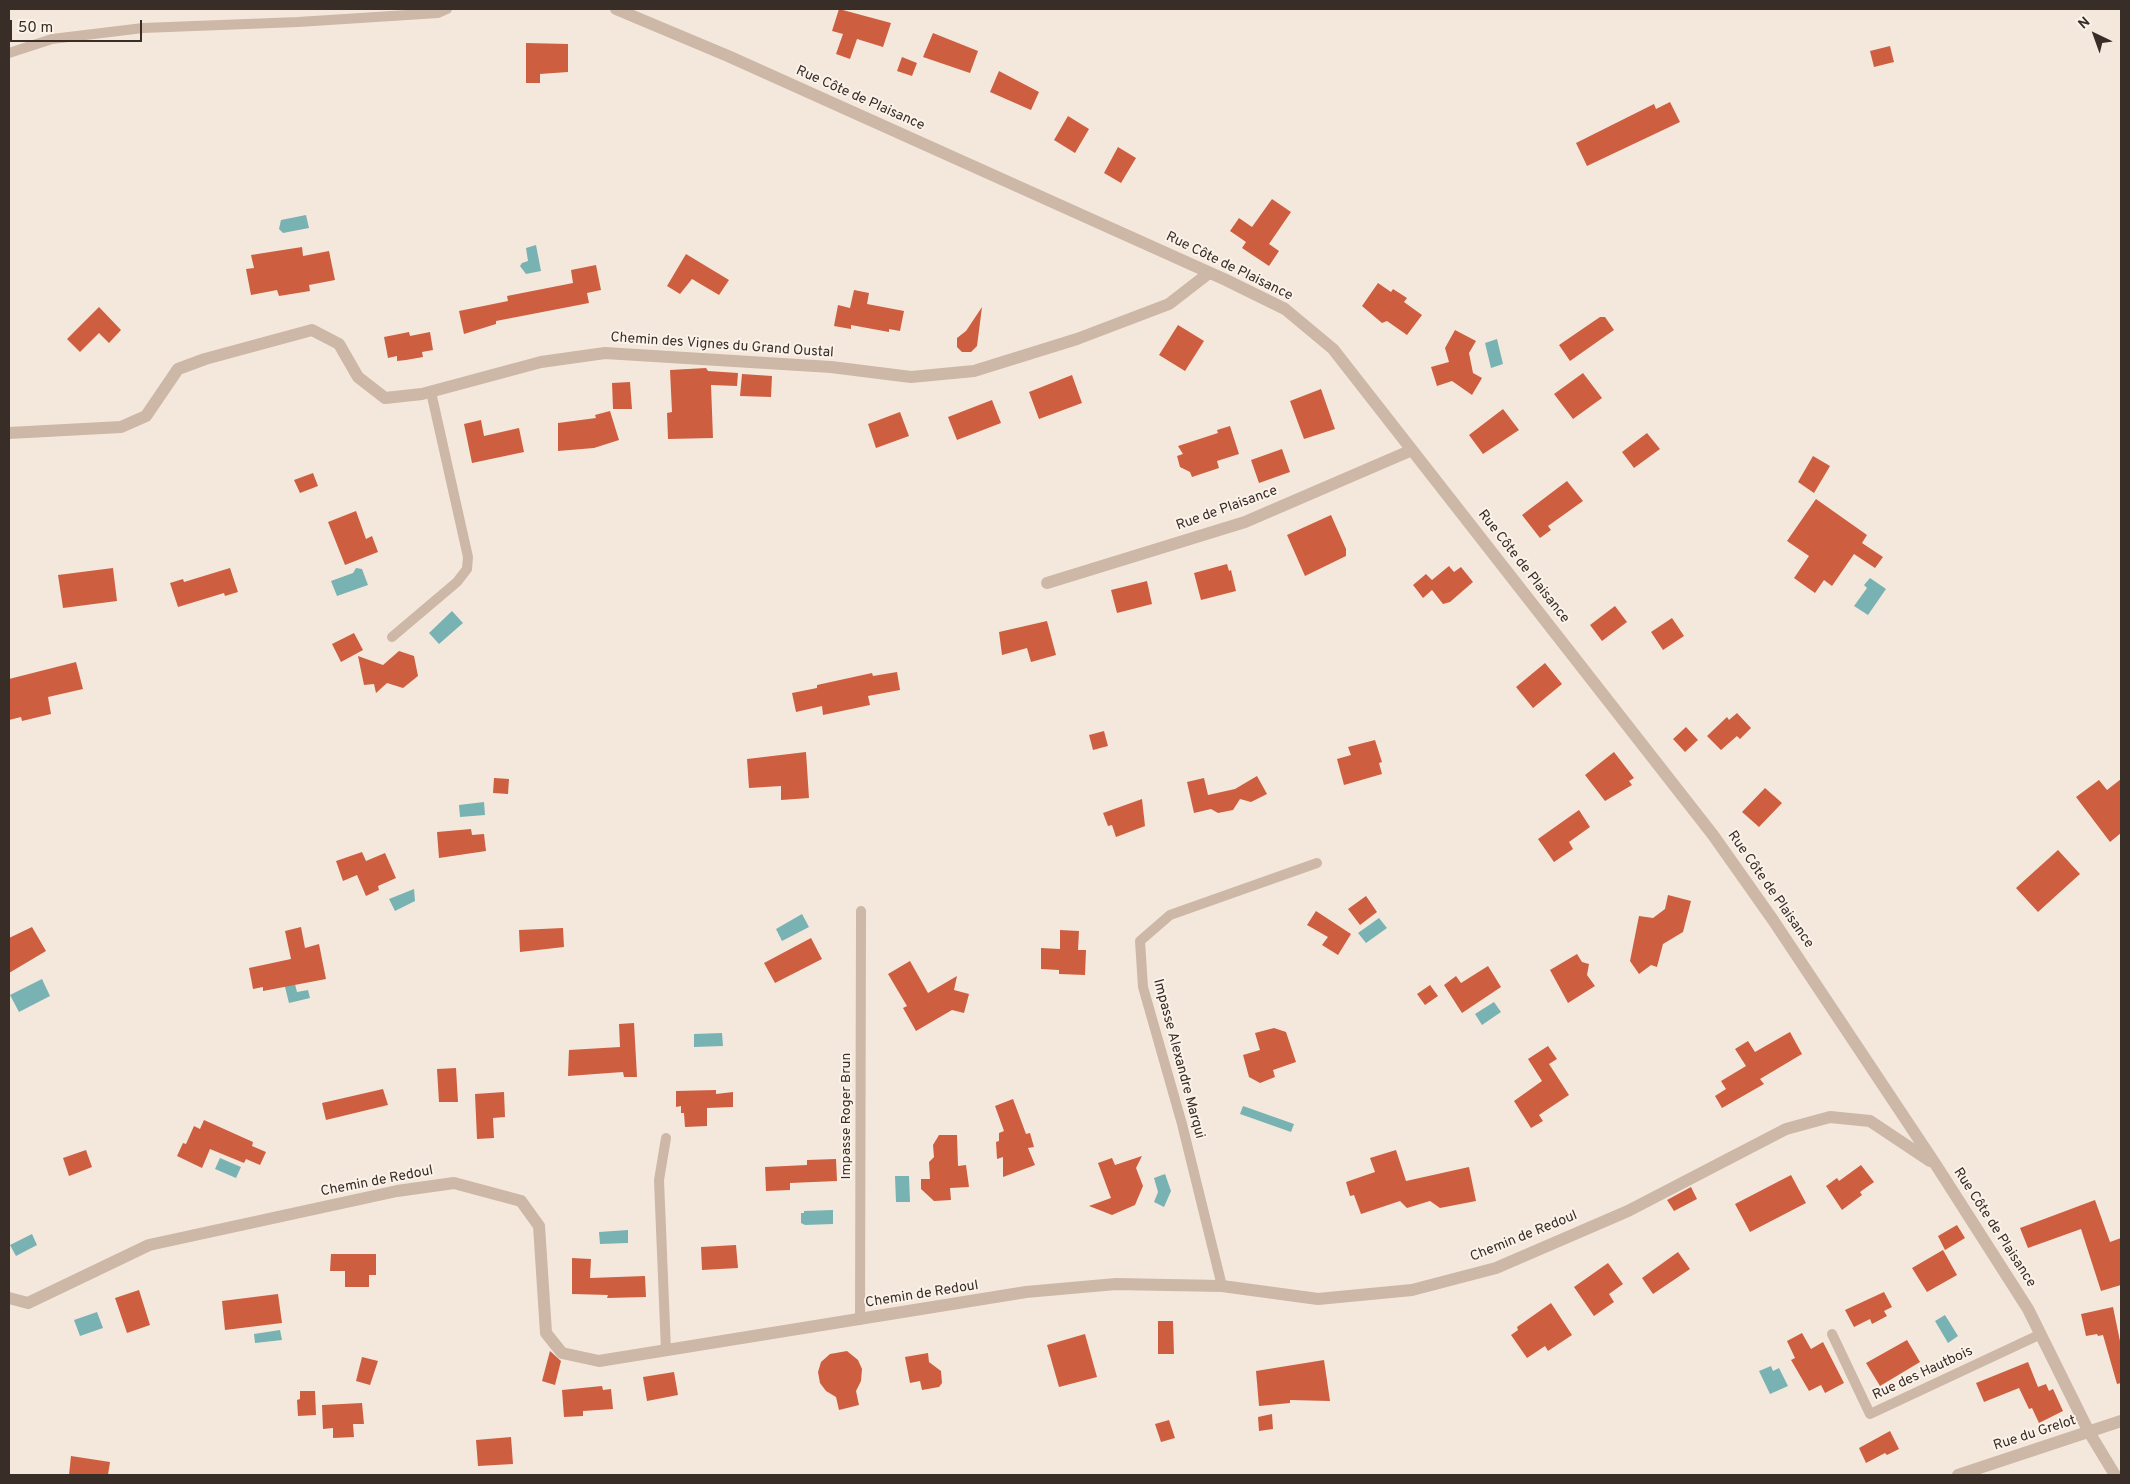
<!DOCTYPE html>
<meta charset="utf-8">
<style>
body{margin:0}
#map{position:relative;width:2130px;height:1484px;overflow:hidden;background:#f4e8dc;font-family:Overpass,sans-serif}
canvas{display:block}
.frame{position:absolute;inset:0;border:10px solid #392d28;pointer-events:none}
.north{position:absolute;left:2070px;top:10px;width:50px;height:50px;-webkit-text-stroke:4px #fbf2e9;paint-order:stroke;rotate:318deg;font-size:14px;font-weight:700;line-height:20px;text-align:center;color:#392d28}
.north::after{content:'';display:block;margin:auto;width:18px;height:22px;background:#392d28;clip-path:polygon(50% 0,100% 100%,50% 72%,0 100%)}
.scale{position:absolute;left:10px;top:20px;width:132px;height:22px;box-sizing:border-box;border:2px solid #392d28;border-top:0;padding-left:6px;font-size:15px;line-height:18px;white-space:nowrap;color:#392d28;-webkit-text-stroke:4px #fbf2e9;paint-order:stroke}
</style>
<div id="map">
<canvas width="2130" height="1484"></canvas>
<div class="frame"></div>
<div class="north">N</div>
<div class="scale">50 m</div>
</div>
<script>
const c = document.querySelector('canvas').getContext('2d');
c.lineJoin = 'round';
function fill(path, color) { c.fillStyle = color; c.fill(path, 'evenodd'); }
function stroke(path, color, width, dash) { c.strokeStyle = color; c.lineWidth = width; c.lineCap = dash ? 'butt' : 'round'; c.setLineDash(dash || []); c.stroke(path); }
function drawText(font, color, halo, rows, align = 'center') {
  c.font = font + ' Overpass,sans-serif'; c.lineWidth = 4; c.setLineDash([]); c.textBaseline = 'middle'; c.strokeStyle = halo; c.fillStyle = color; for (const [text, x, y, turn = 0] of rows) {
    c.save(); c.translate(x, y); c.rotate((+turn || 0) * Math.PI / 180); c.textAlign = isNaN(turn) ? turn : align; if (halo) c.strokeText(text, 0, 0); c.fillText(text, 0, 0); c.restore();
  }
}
const water = new Path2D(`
 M 306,215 L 309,228 L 283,233 L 279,229 L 281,220 Z
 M 536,245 L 541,271 L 526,274 L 520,266 L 522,263 L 528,261 L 526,248 Z
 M 1497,339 L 1503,364 L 1491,368 L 1485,343 Z
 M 356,568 L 362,569 L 368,585 L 337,596 L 331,581 L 353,573 Z
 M 1870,578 L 1886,589 L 1868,615 L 1854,606 L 1867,588 L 1864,585 Z
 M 452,611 L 463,623 L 439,644 L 429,633 Z
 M 484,802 L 485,815 L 460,817 L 459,805 Z
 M 414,889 L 415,901 L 395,911 L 389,899 Z
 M 802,914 L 809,927 L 782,941 L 776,929 Z
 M 1379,918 L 1387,928 L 1366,943 L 1358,933 Z
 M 42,979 L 50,996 L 19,1012 L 10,995 Z
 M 294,980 L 297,992 L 308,990 L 310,998 L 289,1003 L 284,983 Z
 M 1494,1002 L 1501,1012 L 1482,1025 L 1475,1014 Z
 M 722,1033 L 723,1046 L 694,1047 L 694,1034 Z
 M 1243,1106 L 1294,1124 L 1291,1132 L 1240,1114 Z
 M 220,1158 L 241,1167 L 236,1178 L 215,1169 Z
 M 1165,1174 L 1171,1191 L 1164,1207 L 1154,1202 L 1158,1192 L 1154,1178 Z
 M 895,1176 L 909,1176 L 910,1202 L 896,1202 Z
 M 833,1210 L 833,1224 L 805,1225 L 801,1223 L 801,1213 L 804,1213 L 804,1211 Z
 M 628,1230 L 628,1243 L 600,1244 L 599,1232 Z
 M 32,1234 L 37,1245 L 16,1256 L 10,1245 Z
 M 97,1312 L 103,1328 L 80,1336 L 74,1320 Z
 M 1945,1315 L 1958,1336 L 1948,1343 L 1935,1321 Z
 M 280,1330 L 282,1340 L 255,1343 L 254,1334 Z
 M 1771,1366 L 1773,1371 L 1779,1368 L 1788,1386 L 1770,1394 L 1759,1371 Z`);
const building = new Path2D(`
 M 839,9 L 891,23 L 883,47 L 857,39 L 850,59 L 836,54 L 843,34 L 832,31 Z
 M 933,33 L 978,51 L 970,73 L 923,57 Z
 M 526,43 L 568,44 L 568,72 L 540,74 L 540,83 L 526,83 Z
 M 1890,46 L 1894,62 L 1874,67 L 1870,51 Z
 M 902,57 L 917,63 L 912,76 L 897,71 Z
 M 999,71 L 1039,92 L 1031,110 L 990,92 Z
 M 1670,102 L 1680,122 L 1587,166 L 1576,143 L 1654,104 L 1656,109 Z
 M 1068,116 L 1089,129 L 1075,153 L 1054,140 Z
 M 1118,147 L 1136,158 L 1121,183 L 1104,173 Z
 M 1272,199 L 1291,212 L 1269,244 L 1279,251 L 1269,266 L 1242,248 L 1246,242 L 1230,231 L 1239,218 L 1252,227 Z
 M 302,247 L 303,256 L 329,251 L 335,280 L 309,285 L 310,291 L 279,296 L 277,290 L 251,295 L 246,269 L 254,268 L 251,255 Z
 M 686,254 L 729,280 L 719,295 L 692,279 L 680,294 L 667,286 Z
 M 596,265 L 601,290 L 587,293 L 589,303 L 496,321 L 496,324 L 464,334 L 459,311 L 508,301 L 507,296 L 573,283 L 571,270 Z
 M 1378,283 L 1391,292 L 1393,289 L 1407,298 L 1404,302 L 1422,315 L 1407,335 L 1387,321 L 1382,323 L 1362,306 Z
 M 854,290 L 869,293 L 867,304 L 904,311 L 900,331 L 889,329 L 889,332 L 851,325 L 851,329 L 834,326 L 838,305 L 850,308 Z
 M 99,307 L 121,330 L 109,343 L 99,333 L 80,352 L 67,339 Z
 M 982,307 L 977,346 L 971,352 L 962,352 L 957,347 L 957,338 L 966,331 Z
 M 1600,317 L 1605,317 L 1614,330 L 1570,361 L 1559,345 Z
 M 1178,325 L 1204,341 L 1185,371 L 1159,355 Z
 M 1455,330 L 1476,341 L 1469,353 L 1473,373 L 1482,378 L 1472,395 L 1452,381 L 1437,386 L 1431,367 L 1449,362 L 1445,348 Z
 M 409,332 L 410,336 L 430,332 L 433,350 L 422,352 L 423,357 L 406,360 L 397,361 L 397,356 L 388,358 L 384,337 Z
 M 706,368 L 708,371 L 738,373 L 737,386 L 711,385 L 713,438 L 668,439 L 667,413 L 672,412 L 670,370 Z
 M 1583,373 L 1602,398 L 1573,419 L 1554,394 Z
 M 742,374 L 772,376 L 771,397 L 740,396 Z
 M 1072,375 L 1082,403 L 1039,419 L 1029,392 Z
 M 630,382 L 632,409 L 613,409 L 612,383 Z
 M 1321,389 L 1335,429 L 1304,439 L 1290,401 Z
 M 992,400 L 1001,423 L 957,440 L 948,417 Z
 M 1503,409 L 1519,430 L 1483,454 L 1469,435 Z
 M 610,411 L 619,440 L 594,448 L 558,451 L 558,423 L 596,418 L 595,415 Z
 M 900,412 L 909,436 L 876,448 L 868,424 Z
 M 481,420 L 484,436 L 519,428 L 524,452 L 472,463 L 464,424 Z
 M 1230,426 L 1239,454 L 1217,461 L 1219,468 L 1192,477 L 1190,472 L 1180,467 L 1177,456 L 1183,454 L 1178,446 L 1218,433 L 1217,430 Z
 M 1647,433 L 1660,449 L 1634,468 L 1622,452 Z
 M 1282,449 L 1290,472 L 1259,483 L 1251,460 Z
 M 1813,456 L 1830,466 L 1814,493 L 1798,482 Z
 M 313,473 L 318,486 L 300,493 L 294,480 Z
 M 1567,481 L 1583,501 L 1548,526 L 1551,530 L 1540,538 L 1522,515 Z
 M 1816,499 L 1867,535 L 1862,543 L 1883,557 L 1875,568 L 1854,554 L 1832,586 L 1824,580 L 1815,593 L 1794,578 L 1809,556 L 1787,541 Z
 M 356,511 L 366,539 L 372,536 L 378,552 L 345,565 L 328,522 Z
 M 1331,515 L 1346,549 L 1346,556 L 1305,576 L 1287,535 Z
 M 1227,564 L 1229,571 L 1231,570 L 1236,591 L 1201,600 L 1194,573 Z
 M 1449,566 L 1454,572 L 1461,567 L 1473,582 L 1450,602 L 1443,604 L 1432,590 L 1423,598 L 1413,585 L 1426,574 L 1432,580 Z
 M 113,568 L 117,601 L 63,608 L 58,575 Z
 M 230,568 L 238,592 L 225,596 L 224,593 L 178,607 L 170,583 L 183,579 L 184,582 Z
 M 1147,581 L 1152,604 L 1117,613 L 1111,590 Z
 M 1615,606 L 1627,622 L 1602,641 L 1590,625 Z
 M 1672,618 L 1684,636 L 1663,650 L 1651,632 Z
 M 1047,621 L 1056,655 L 1031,662 L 1027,648 L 1002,655 L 999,632 Z
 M 354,633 L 363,650 L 341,662 L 332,644 Z
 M 399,651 L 414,656 L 418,676 L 403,688 L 387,683 L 376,693 L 374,684 L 364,685 L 358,656 L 383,665 Z
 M 76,662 L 83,689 L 48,697 L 51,714 L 22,721 L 21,717 L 9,720 L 9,679 Z
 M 1545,663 L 1562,684 L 1533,708 L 1516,687 Z
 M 897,672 L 900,690 L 868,696 L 870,705 L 823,715 L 822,706 L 796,712 L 792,693 L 817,688 L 817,685 L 872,673 L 873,676 Z
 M 1737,713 L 1751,728 L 1740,739 L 1737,736 L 1721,750 L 1707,736 L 1727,717 L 1729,720 Z
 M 1686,727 L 1698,740 L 1685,752 L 1673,739 Z
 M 1104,731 L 1108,746 L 1093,750 L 1089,735 Z
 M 1375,740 L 1382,762 L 1379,763 L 1382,774 L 1344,785 L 1337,759 L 1351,755 L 1348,747 Z
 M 806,752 L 809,798 L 781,800 L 781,786 L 749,788 L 747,759 Z
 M 1614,752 L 1634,778 L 1629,781 L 1632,785 L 1605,801 L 1585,775 Z
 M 1257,776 L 1267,794 L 1251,802 L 1240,799 L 1233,810 L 1218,813 L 1211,809 L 1194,813 L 1187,782 L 1204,778 L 1208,795 L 1235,789 Z
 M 494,778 L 509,779 L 508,794 L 493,793 Z
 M 2121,779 L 2121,833 L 2110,842 L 2076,797 L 2099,780 L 2107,790 Z
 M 1765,788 L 1782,803 L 1759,827 L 1742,812 Z
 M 1142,799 L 1145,826 L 1116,837 L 1112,825 L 1108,826 L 1103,813 Z
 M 1579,810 L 1590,827 L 1569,842 L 1573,849 L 1554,862 L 1538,839 Z
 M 471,829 L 472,835 L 484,834 L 486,851 L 439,858 L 437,832 Z
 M 2058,850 L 2080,874 L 2038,912 L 2016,888 Z
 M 362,852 L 366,861 L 385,853 L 396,878 L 378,886 L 379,890 L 366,896 L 357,875 L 343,881 L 336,861 Z
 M 1668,895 L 1691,901 L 1683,932 L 1663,944 L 1657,967 L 1651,965 L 1639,974 L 1630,961 L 1639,916 L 1653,918 L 1665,909 Z
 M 1366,896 L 1377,912 L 1360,925 L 1348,909 Z
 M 1316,911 L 1351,934 L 1338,955 L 1322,945 L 1328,937 L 1307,925 Z
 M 32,927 L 46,951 L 9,973 L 9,938 Z
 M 301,927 L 305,948 L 319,944 L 326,979 L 263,991 L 263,987 L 253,989 L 249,968 L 291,959 L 285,931 Z
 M 563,928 L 564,947 L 520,952 L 519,930 Z
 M 1060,930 L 1079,931 L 1078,950 L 1086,950 L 1085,975 L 1059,974 L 1059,970 L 1041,969 L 1041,948 L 1060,949 Z
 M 811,938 L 822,959 L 775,983 L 764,963 Z
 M 1577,954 L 1582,962 L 1589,964 L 1587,975 L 1595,986 L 1568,1003 L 1550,970 Z
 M 910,961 L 928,993 L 957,976 L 954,990 L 969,994 L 964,1013 L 952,1010 L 916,1031 L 903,1008 L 907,1006 L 888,974 Z
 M 1488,966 L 1501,987 L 1462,1013 L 1444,985 L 1456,976 L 1461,983 Z
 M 1430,985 L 1438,996 L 1425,1005 L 1417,994 Z
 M 634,1023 L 637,1077 L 624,1077 L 623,1072 L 568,1076 L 569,1050 L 620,1047 L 619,1024 Z
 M 1274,1028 L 1286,1032 L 1296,1062 L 1273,1070 L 1275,1077 L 1260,1083 L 1249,1077 L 1243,1055 L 1260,1050 L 1255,1033 Z
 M 1790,1032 L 1802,1054 L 1760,1079 L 1764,1084 L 1722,1108 L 1715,1096 L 1726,1089 L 1721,1081 L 1746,1066 L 1735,1049 L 1748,1041 L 1755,1052 Z
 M 1548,1046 L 1557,1059 L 1549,1064 L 1569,1095 L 1539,1115 L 1543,1121 L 1531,1128 L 1514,1101 L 1542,1081 L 1528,1059 Z
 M 456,1068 L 458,1102 L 439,1102 L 437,1069 Z
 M 383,1089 L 388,1105 L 326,1120 L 322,1103 Z
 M 716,1090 L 716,1094 L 733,1092 L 733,1107 L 707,1108 L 707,1126 L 685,1127 L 684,1113 L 681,1113 L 681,1106 L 676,1107 L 676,1091 Z
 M 504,1092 L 505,1117 L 493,1118 L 494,1138 L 477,1139 L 475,1094 Z
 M 1013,1099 L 1026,1134 L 1030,1133 L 1034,1147 L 1028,1148 L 1035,1165 L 1003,1177 L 1003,1157 L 997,1159 L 996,1142 L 999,1141 L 999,1133 L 1004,1131 L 995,1106 Z
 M 204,1120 L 253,1142 L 252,1146 L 266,1152 L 260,1165 L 246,1159 L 244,1163 L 210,1149 L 202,1168 L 177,1156 L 183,1143 L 186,1144 L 194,1126 L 200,1129 Z
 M 939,1135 L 957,1135 L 958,1166 L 966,1165 L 969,1187 L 950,1188 L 951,1200 L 934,1201 L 921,1189 L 921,1179 L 930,1179 L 929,1162 L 934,1157 L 933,1145 Z
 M 86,1150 L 92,1167 L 69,1176 L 63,1158 Z
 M 1396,1150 L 1406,1181 L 1469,1167 L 1476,1201 L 1440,1208 L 1430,1201 L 1407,1208 L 1400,1201 L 1361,1214 L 1354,1195 L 1350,1196 L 1346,1182 L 1375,1172 L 1370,1158 Z
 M 1142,1156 L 1136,1168 L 1143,1186 L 1135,1205 L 1112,1215 L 1089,1206 L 1111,1198 L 1098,1163 L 1112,1158 L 1115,1165 Z
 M 836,1159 L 837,1181 L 790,1183 L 790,1190 L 766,1191 L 765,1167 L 807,1165 L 807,1160 Z
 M 1861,1165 L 1874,1182 L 1860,1192 L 1862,1195 L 1842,1210 L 1826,1186 L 1837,1178 L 1839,1181 Z
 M 1791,1175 L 1806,1203 L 1750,1232 L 1735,1204 Z
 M 1691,1187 L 1697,1199 L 1674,1211 L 1667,1200 Z
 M 2095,1200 L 2110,1242 L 2121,1238 L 2121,1285 L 2101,1291 L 2081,1229 L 2028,1248 L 2020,1228 Z
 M 1957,1225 L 1965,1238 L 1945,1250 L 1938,1236 Z
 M 736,1245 L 738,1268 L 702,1270 L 701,1247 Z
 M 1943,1250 L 1957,1275 L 1927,1292 L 1912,1268 Z
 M 1678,1252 L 1690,1269 L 1653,1294 L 1642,1278 Z
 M 331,1254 L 376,1254 L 376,1275 L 369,1275 L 369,1287 L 345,1287 L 345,1271 L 330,1271 Z
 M 572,1258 L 591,1259 L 590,1278 L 645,1276 L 646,1297 L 607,1298 L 608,1295 L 572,1294 Z
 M 1608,1263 L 1623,1284 L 1609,1294 L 1614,1302 L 1594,1316 L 1574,1287 Z
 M 139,1290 L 150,1325 L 127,1333 L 115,1298 Z
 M 1884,1292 L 1892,1307 L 1884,1311 L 1887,1316 L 1872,1324 L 1870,1319 L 1854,1327 L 1845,1310 Z
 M 278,1294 L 282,1323 L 225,1330 L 222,1301 Z
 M 1551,1303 L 1572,1335 L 1548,1351 L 1545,1346 L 1527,1358 L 1511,1335 L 1518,1330 L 1517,1327 Z
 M 2113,1307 L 2121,1346 L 2121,1383 L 2117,1384 L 2103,1335 L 2098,1336 L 2097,1334 L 2086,1336 L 2081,1314 Z
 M 1158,1321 L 1173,1321 L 1174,1354 L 1158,1354 Z
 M 1802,1333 L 1811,1349 L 1823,1342 L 1844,1383 L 1825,1393 L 1821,1385 L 1809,1391 L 1791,1360 L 1795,1358 L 1787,1341 Z
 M 1085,1334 L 1097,1377 L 1059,1387 L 1047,1345 Z
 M 1907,1340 L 1920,1362 L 1880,1386 L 1866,1363 Z
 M 550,1351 L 561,1361 L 555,1385 L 542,1381 Z
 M 847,1351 L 858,1360 L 862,1369 L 861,1381 L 856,1391 L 859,1405 L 839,1410 L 836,1397 L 826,1391 L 820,1383 L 818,1372 L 821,1362 L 830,1354 Z
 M 928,1353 L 929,1362 L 941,1371 L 942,1383 L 939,1387 L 922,1390 L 920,1381 L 910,1383 L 905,1357 Z
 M 362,1357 L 378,1361 L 370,1385 L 356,1381 Z
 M 1324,1360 L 1330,1401 L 1290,1400 L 1290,1403 L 1259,1406 L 1256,1371 Z
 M 2028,1362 L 2038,1387 L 2046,1384 L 2049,1391 L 2053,1389 L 2063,1411 L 2039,1423 L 2032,1408 L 2029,1409 L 2019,1388 L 1984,1402 L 1976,1383 Z
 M 674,1372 L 678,1395 L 647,1401 L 643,1377 Z
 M 602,1386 L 603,1390 L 611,1389 L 613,1409 L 583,1411 L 583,1416 L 564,1417 L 562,1390 Z
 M 300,1391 L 315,1391 L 316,1415 L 298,1416 L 297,1400 L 300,1399 Z
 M 362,1403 L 364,1424 L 353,1424 L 354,1437 L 333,1438 L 333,1428 L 323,1429 L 322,1405 Z
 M 1272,1414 L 1273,1429 L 1259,1431 L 1258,1417 Z
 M 1169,1420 L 1175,1438 L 1161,1442 L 1155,1424 Z
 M 1890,1431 L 1899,1449 L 1887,1455 L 1885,1453 L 1866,1463 L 1859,1448 Z
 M 511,1437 L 513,1464 L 478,1466 L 476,1440 Z
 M 71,1456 L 110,1462 L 108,1475 L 69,1475 Z`);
const service = new Path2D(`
 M 9,53 L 52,39 L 143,28 L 298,22 L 438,13 L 447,9
 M 392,637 L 457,582 L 467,569 L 468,557 L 431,392
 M 1222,1286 L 1182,1124 L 1143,987 L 1140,941 L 1170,915 L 1317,863
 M 860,1320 L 861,911
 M 1832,1334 L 1870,1414 L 2041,1334
 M 666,1351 L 659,1180 L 666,1138`);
const minor = new Path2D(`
 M 616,9 L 728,56 L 1226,280 L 1285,309 L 1333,349 L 1713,835 L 1773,920 L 1936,1165 L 2028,1309 L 2089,1432 L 2115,1475
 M 9,433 L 121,427 L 146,416 L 178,369 L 205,359 L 312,330 L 339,344 L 358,377 L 385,398 L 422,394 L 541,362 L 605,353 L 831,367 L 911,377 L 974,371 L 1077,339 L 1169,304 L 1209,273
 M 1047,583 L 1245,522 L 1412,450
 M 9,1298 L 28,1303 L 149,1245 L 397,1191 L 454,1183 L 521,1201 L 539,1226 L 546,1333 L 562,1353 L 599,1361 L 1026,1292 L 1116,1284 L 1222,1286 L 1318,1299 L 1412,1290 L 1496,1268 L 1628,1211 L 1786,1129 L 1830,1117 L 1870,1121 L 1930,1161`);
const tertiary = new Path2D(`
 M 1958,1475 L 2121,1421`);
const streetNames = [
 ["Rue Côte de Plaisance",860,99,24],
 ["Rue Côte de Plaisance",1229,267,26],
 ["Chemin des Vignes du Grand Oustal",722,346,4],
 ["Rue de Plaisance",1227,509,-20],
 ["Rue Côte de Plaisance",1523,567,52],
 ["Rue Côte de Plaisance",1770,890,55],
 ["Impasse Alexandre Marqui",1178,1059,75],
 ["Impasse Roger Brun",847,1116,-90],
 ["Chemin de Redoul",377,1182,-11],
 ["Rue Côte de Plaisance",1994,1228,57],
 ["Chemin de Redoul",1524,1237,-22],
 ["Chemin de Redoul",922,1295,-9],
 ["Rue des Hautbois",1923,1374,-25],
 ["Rue du Grelot",2035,1434,-18]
];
fill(water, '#79b2b3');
fill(building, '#ce5e40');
stroke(service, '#cdb7a7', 10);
stroke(minor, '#cdb7a7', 12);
stroke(tertiary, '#cdb7a7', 12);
drawText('14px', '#392d28', '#fbf2e9', streetNames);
</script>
